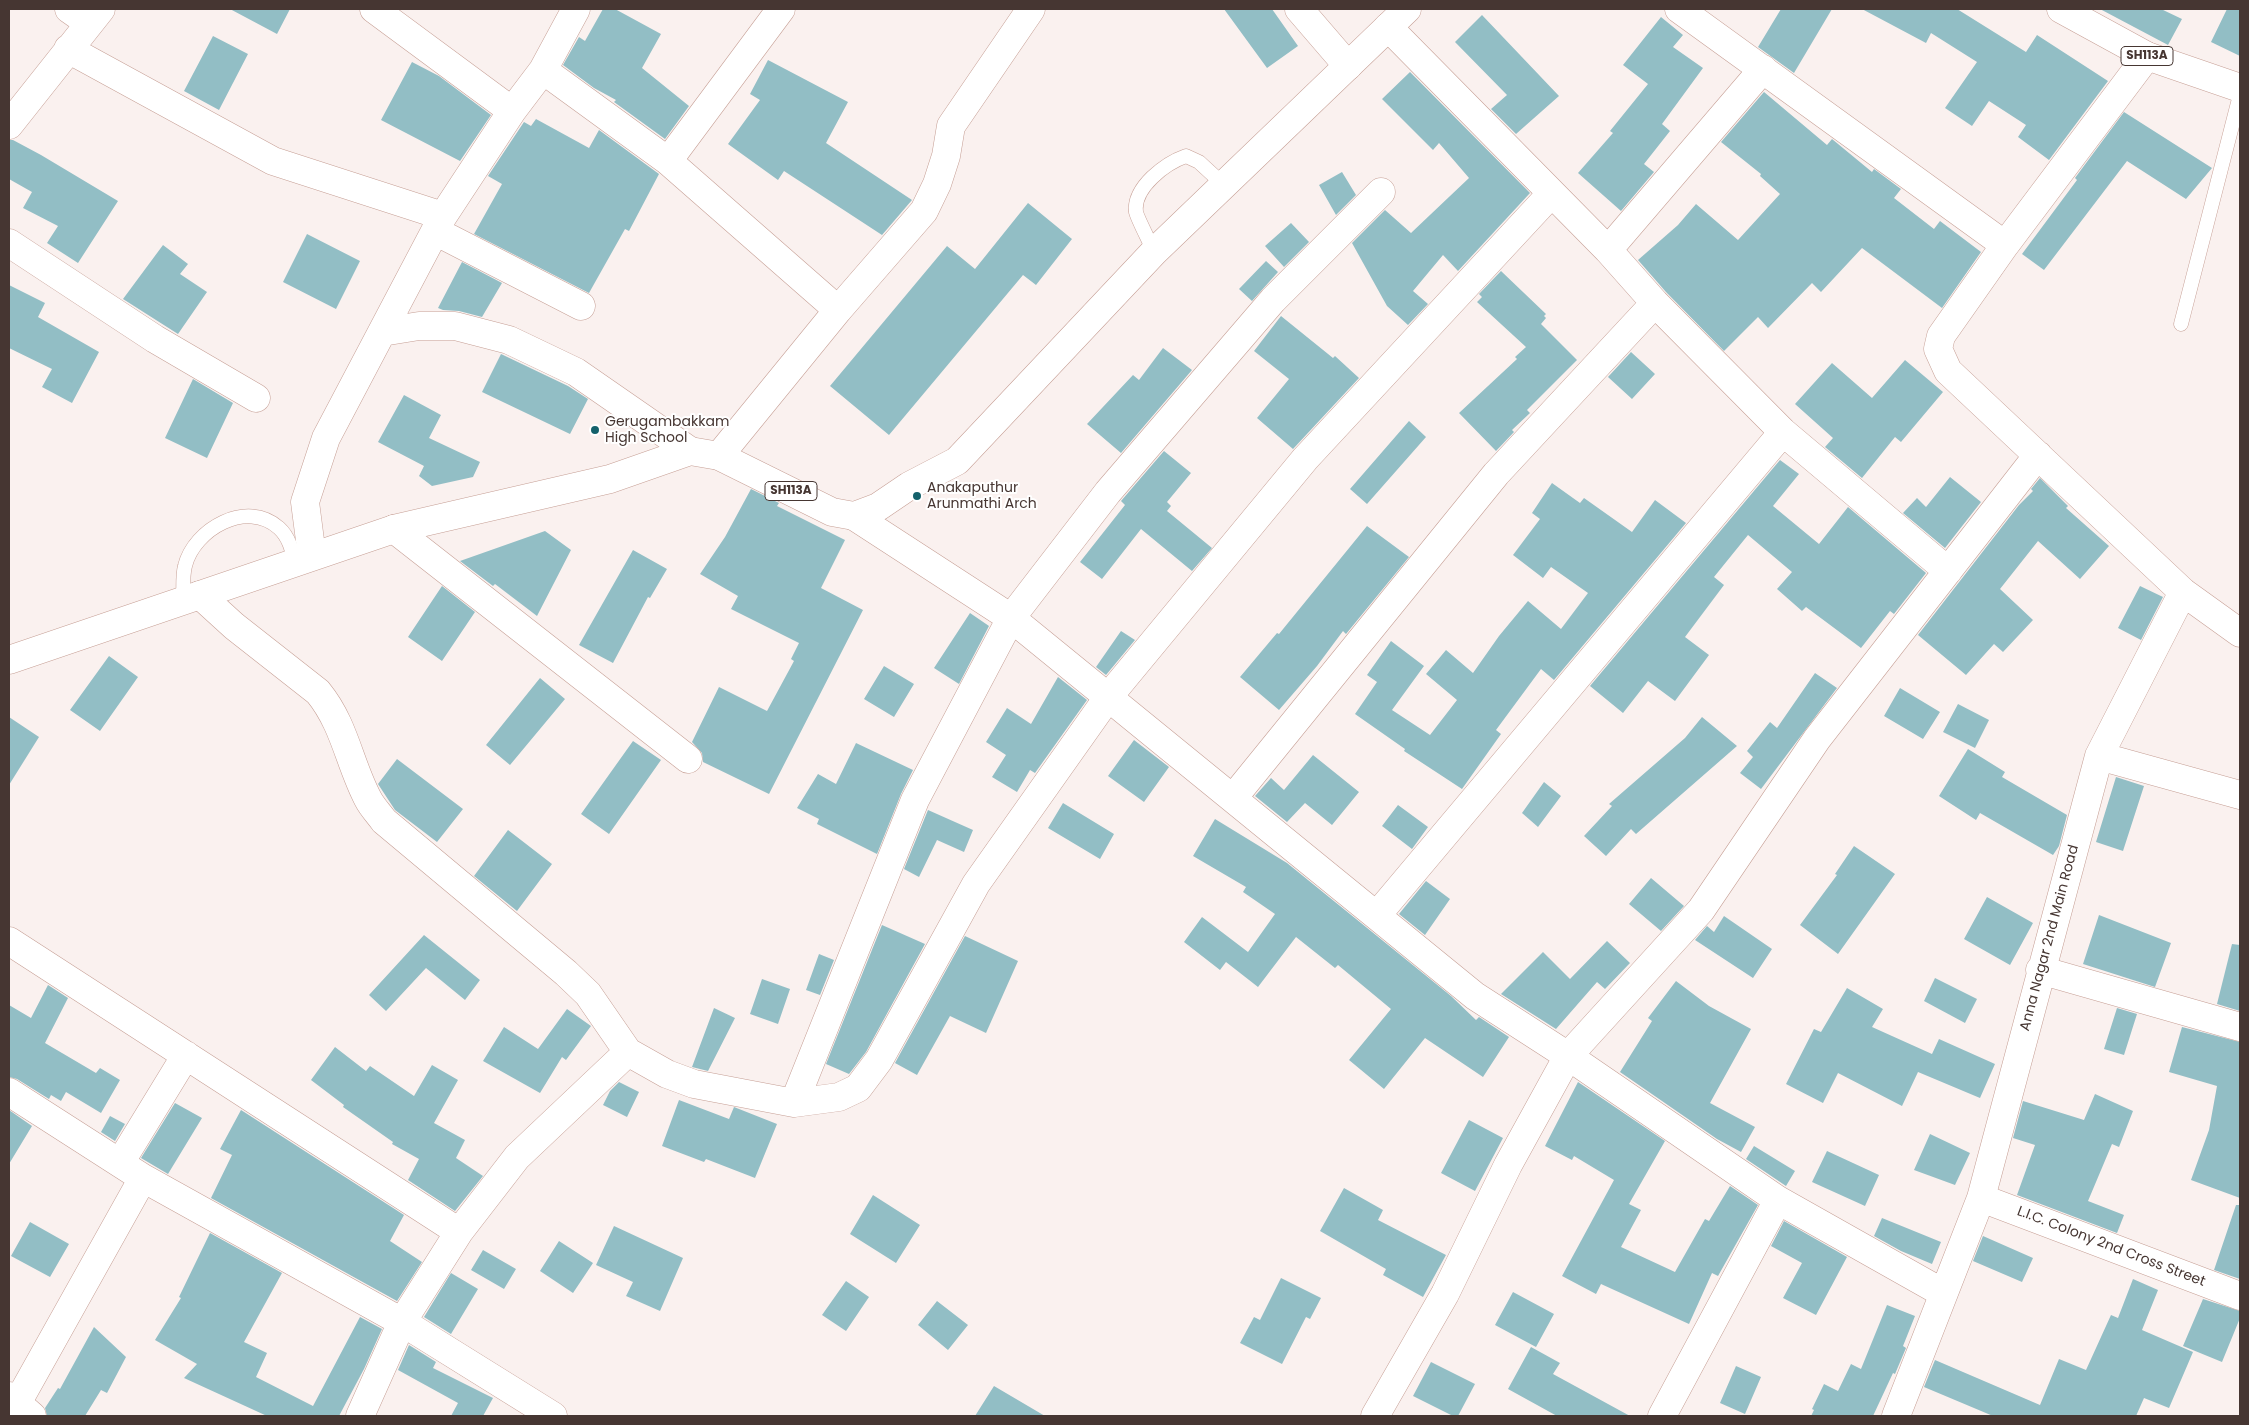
<!DOCTYPE html>
<style>
body{margin:0}
#map{position:relative;width:2249px;height:1425px;overflow:hidden;background:#faf1ef;font-family:Poppins,sans-serif}
canvas{display:block}
.frame{position:absolute;inset:0;border:10px solid #463632;pointer-events:none}
</style>
<div id="map">
<canvas width="2249" height="1425"></canvas>
<div class="frame"></div>
</div>
<script>
const c = document.querySelector('canvas').getContext('2d');
c.lineJoin = 'round';
function fill(path, color) { c.fillStyle = color; c.fill(path, 'evenodd'); }
function stroke(path, color, width, dash) { c.strokeStyle = color; c.lineWidth = width; c.lineCap = dash ? 'butt' : 'round'; c.setLineDash(dash || []); c.stroke(path); }
function drawText(font, color, halo, rows, align = 'center') {
  c.font = font + ' Poppins,sans-serif'; c.lineWidth = 4; c.setLineDash([]); c.textBaseline = 'middle'; c.strokeStyle = halo; c.fillStyle = color; for (const [text, x, y, turn = 0] of rows) {
    c.save(); c.translate(x, y); c.rotate((+turn || 0) * Math.PI / 180); c.textAlign = isNaN(turn) ? turn : align; if (halo) c.strokeText(text, 0, 0); c.fillText(text, 0, 0); c.restore();
  }
}
const building = new Path2D(`
 M 230,9 L 290,9 L 277,34 Z
 M 603,9 L 615,9 L 661,34 L 642,68 L 689,106 L 665,139 L 614,102 L 616,100 L 594,88 L 563,65 L 579,37 L 585,41 Z
 M 1224,9 L 1272,9 L 1298,46 L 1267,68 Z
 M 1781,9 L 1832,9 L 1794,73 L 1758,47 Z
 M 1862,9 L 1957,9 L 2026,52 L 2037,35 L 2108,81 L 2049,160 L 2018,137 L 2026,125 L 1989,101 L 1972,126 L 1945,108 L 1977,62 L 1931,33 L 1926,43 Z
 M 2100,9 L 2161,9 L 2182,19 L 2168,45 Z
 M 2227,9 L 2240,9 L 2240,56 L 2211,42 Z
 M 1482,15 L 1559,96 L 1516,134 L 1491,109 L 1507,95 L 1455,42 Z
 M 1661,17 L 1683,35 L 1673,47 L 1703,68 L 1662,124 L 1670,131 L 1644,164 L 1654,172 L 1621,211 L 1578,173 L 1613,133 L 1610,131 L 1648,84 L 1623,65 Z
 M 213,36 L 248,54 L 219,110 L 184,91 Z
 M 768,60 L 848,102 L 826,143 L 912,200 L 882,235 L 784,171 L 778,180 L 728,144 L 760,100 L 750,94 Z
 M 412,62 L 439,76 L 491,115 L 460,161 L 381,120 Z
 M 1410,72 L 1530,193 L 1458,271 L 1443,255 L 1413,291 L 1428,304 L 1408,325 L 1387,306 L 1352,243 L 1385,210 L 1411,233 L 1469,178 L 1439,143 L 1433,150 L 1382,99 Z
 M 1764,92 L 1827,145 L 1832,139 L 1872,172 L 1874,169 L 1901,189 L 1894,198 L 1934,229 L 1940,221 L 1981,252 L 1942,308 L 1862,248 L 1821,292 L 1812,283 L 1768,328 L 1758,317 L 1724,351 L 1666,292 L 1638,260 L 1678,225 L 1696,204 L 1738,240 L 1780,194 L 1760,176 L 1761,174 L 1721,142 Z
 M 2124,112 L 2212,168 L 2186,199 L 2127,161 L 2044,270 L 2022,254 L 2077,180 L 2075,178 Z
 M 536,119 L 589,148 L 599,130 L 659,174 L 629,231 L 625,229 L 589,293 L 474,234 L 502,184 L 488,176 L 524,122 L 531,126 Z
 M 9,140 L 13,140 L 41,155 L 118,201 L 78,263 L 47,243 L 58,226 L 23,208 L 32,192 L 9,179 Z
 M 1342,172 L 1356,195 L 1336,215 L 1319,185 Z
 M 1028,203 L 1072,239 L 1036,285 L 1023,275 L 889,435 L 830,386 L 947,246 L 975,269 Z
 M 1291,223 L 1309,242 L 1284,267 L 1265,246 Z
 M 307,234 L 360,261 L 336,309 L 283,282 Z
 M 163,245 L 188,264 L 180,274 L 207,292 L 178,334 L 123,299 Z
 M 1266,261 L 1278,272 L 1252,301 L 1239,289 Z
 M 462,262 L 502,283 L 482,317 L 459,311 L 443,310 L 438,308 Z
 M 1501,271 L 1546,314 L 1544,316 L 1546,318 L 1541,324 L 1577,360 L 1527,410 L 1530,413 L 1512,430 L 1514,432 L 1496,451 L 1459,413 L 1517,359 L 1515,357 L 1526,347 L 1477,302 L 1482,297 L 1479,294 Z
 M 9,285 L 45,303 L 38,317 L 99,352 L 72,403 L 42,387 L 52,369 L 9,348 Z
 M 1281,316 L 1333,358 L 1335,356 L 1359,378 L 1293,449 L 1257,418 L 1289,379 L 1254,351 Z
 M 1163,348 L 1192,370 L 1121,453 L 1087,424 L 1133,375 L 1139,380 Z
 M 1631,352 L 1655,374 L 1632,399 L 1608,377 Z
 M 501,354 L 568,386 L 588,399 L 570,434 L 482,392 Z
 M 1905,360 L 1943,392 L 1901,442 L 1895,437 L 1862,478 L 1825,447 L 1833,438 L 1795,404 L 1832,363 L 1872,398 Z
 M 193,379 L 233,403 L 207,458 L 165,438 Z
 M 404,395 L 441,415 L 429,438 L 480,462 L 473,477 L 432,486 L 419,476 L 424,466 L 378,442 Z
 M 1409,421 L 1426,437 L 1367,504 L 1350,489 Z
 M 1164,451 L 1191,473 L 1167,502 L 1171,506 L 1167,511 L 1212,548 L 1192,571 L 1141,529 L 1102,579 L 1080,562 L 1125,505 L 1121,501 Z
 M 1780,460 L 1799,474 L 1773,506 L 1819,544 L 1848,507 L 1926,573 L 1894,614 L 1890,611 L 1861,648 L 1806,607 L 1802,611 L 1777,589 L 1792,572 L 1748,535 L 1714,577 L 1724,585 L 1685,637 L 1709,655 L 1675,701 L 1648,681 L 1623,713 L 1590,686 Z
 M 1950,477 L 1981,502 L 1945,548 L 1903,513 L 1917,498 L 1926,507 Z
 M 2040,478 L 2068,506 L 2066,508 L 2109,546 L 2080,579 L 2038,541 L 2000,589 L 2033,620 L 2003,652 L 1994,644 L 1966,675 L 1918,635 L 2019,505 L 2033,491 L 2031,489 Z
 M 1552,483 L 1580,503 L 1584,498 L 1632,532 L 1655,500 L 1686,523 L 1554,680 L 1541,669 L 1496,730 L 1501,734 L 1462,789 L 1404,751 L 1405,749 L 1355,714 L 1377,682 L 1367,675 L 1391,641 L 1424,666 L 1392,710 L 1430,735 L 1457,700 L 1426,674 L 1446,650 L 1473,673 L 1499,636 L 1528,601 L 1561,629 L 1588,593 L 1551,567 L 1543,578 L 1513,555 L 1540,519 L 1532,513 Z
 M 751,489 L 779,503 L 777,506 L 845,540 L 821,588 L 863,610 L 769,794 L 703,762 L 702,753 L 692,742 L 719,687 L 767,711 L 794,661 L 791,659 L 799,643 L 731,609 L 738,596 L 700,574 L 725,537 Z
 M 1367,526 L 1409,557 L 1346,634 L 1343,631 L 1317,666 L 1279,710 L 1240,677 L 1277,633 L 1279,634 Z
 M 545,531 L 571,550 L 537,616 L 495,584 L 493,586 L 460,561 Z
 M 633,550 L 667,569 L 650,598 L 648,597 L 613,663 L 579,645 Z
 M 442,586 L 475,612 L 442,661 L 408,637 Z
 M 2140,586 L 2163,597 L 2141,640 L 2118,628 Z
 M 970,613 L 989,626 L 959,684 L 934,668 Z
 M 1121,631 L 1135,640 L 1106,675 L 1096,667 Z
 M 109,656 L 138,677 L 100,731 L 70,710 Z
 M 884,666 L 914,684 L 894,717 L 864,699 Z
 M 1815,673 L 1837,688 L 1761,789 L 1740,773 L 1753,757 L 1747,751 L 1770,722 L 1777,728 Z
 M 1058,677 L 1087,700 L 1035,773 L 1030,770 L 1017,792 L 992,777 L 1006,755 L 986,742 L 1007,708 L 1031,724 Z
 M 540,678 L 565,699 L 510,765 L 486,745 Z
 M 1900,688 L 1940,712 L 1923,739 L 1884,716 Z
 M 1958,704 L 1989,720 L 1975,748 L 1943,732 Z
 M 9,717 L 39,737 L 9,785 Z
 M 1702,717 L 1737,746 L 1636,834 L 1631,829 L 1606,856 L 1584,836 L 1612,806 L 1609,804 L 1685,738 Z
 M 1134,740 L 1169,767 L 1144,802 L 1108,776 Z
 M 633,741 L 661,760 L 609,834 L 581,814 Z
 M 856,743 L 913,770 L 901,794 L 877,854 L 817,824 L 819,819 L 797,808 L 818,774 L 836,784 Z
 M 1968,749 L 2005,772 L 2002,777 L 2067,815 L 2059,846 L 2053,855 L 1980,813 L 1976,820 L 1939,796 Z
 M 1313,755 L 1359,792 L 1332,825 L 1305,803 L 1287,822 L 1255,796 L 1271,778 L 1284,790 Z
 M 397,759 L 463,809 L 437,842 L 395,810 L 378,784 Z
 M 2116,777 L 2144,786 L 2123,851 L 2096,842 Z
 M 1544,782 L 1561,796 L 1538,827 L 1522,813 Z
 M 1063,803 L 1114,834 L 1100,859 L 1048,828 Z
 M 1398,805 L 1428,827 L 1412,849 L 1382,826 Z
 M 928,810 L 973,830 L 964,852 L 937,840 L 919,877 L 904,869 Z
 M 1215,819 L 1287,863 L 1451,996 L 1476,1020 L 1479,1017 L 1509,1037 L 1483,1077 L 1425,1038 L 1384,1089 L 1349,1060 L 1391,1009 L 1338,965 L 1335,968 L 1296,937 L 1258,987 L 1226,962 L 1220,970 L 1184,942 L 1202,917 L 1248,952 L 1275,914 L 1243,892 L 1246,887 L 1193,856 Z
 M 508,830 L 552,864 L 517,911 L 474,876 Z
 M 1854,846 L 1895,874 L 1838,954 L 1800,925 L 1837,875 L 1835,874 Z
 M 1651,878 L 1684,906 L 1661,931 L 1629,904 Z
 M 1426,881 L 1450,899 L 1425,935 L 1399,914 Z
 M 1987,897 L 2033,923 L 2010,965 L 1964,939 Z
 M 2099,915 L 2171,943 L 2155,987 L 2083,964 Z
 M 1724,916 L 1772,949 L 1753,978 L 1695,940 L 1707,926 L 1714,932 Z
 M 882,925 L 925,944 L 866,1052 L 849,1074 L 826,1064 Z
 M 424,935 L 480,980 L 465,1000 L 426,968 L 386,1011 L 369,995 Z
 M 965,936 L 1018,961 L 986,1033 L 950,1016 L 917,1075 L 895,1063 Z
 M 1607,941 L 1630,963 L 1605,989 L 1597,982 L 1556,1029 L 1501,994 L 1543,952 L 1570,979 Z
 M 2232,944 L 2240,945 L 2240,1011 L 2217,1004 Z
 M 819,954 L 834,960 L 820,995 L 806,990 Z
 M 1935,978 L 1977,999 L 1965,1023 L 1924,1001 Z
 M 762,979 L 790,989 L 778,1024 L 750,1014 Z
 M 1676,981 L 1709,1006 L 1751,1029 L 1710,1103 L 1755,1127 L 1741,1152 L 1717,1139 L 1620,1072 L 1652,1021 L 1648,1018 Z
 M 48,985 L 68,998 L 45,1043 L 96,1073 L 100,1068 L 120,1080 L 101,1113 L 66,1092 L 61,1101 L 51,1095 L 49,1099 L 17,1079 L 9,1077 L 9,1005 L 31,1018 Z
 M 1847,988 L 1883,1009 L 1872,1027 L 1932,1054 L 1939,1039 L 1995,1064 L 1980,1098 L 1918,1072 L 1902,1106 L 1838,1073 L 1823,1103 L 1786,1084 L 1814,1029 L 1821,1032 Z
 M 714,1008 L 735,1018 L 708,1071 L 692,1067 Z
 M 2117,1008 L 2137,1014 L 2124,1055 L 2104,1049 Z
 M 567,1009 L 591,1026 L 566,1060 L 562,1057 L 540,1093 L 483,1061 L 504,1027 L 538,1049 Z
 M 2182,1027 L 2240,1042 L 2240,1198 L 2191,1180 L 2209,1130 L 2217,1086 L 2169,1072 Z
 M 335,1047 L 366,1071 L 370,1066 L 414,1096 L 432,1065 L 458,1080 L 434,1123 L 465,1140 L 456,1158 L 483,1176 L 455,1211 L 408,1180 L 419,1159 L 392,1144 L 393,1142 L 343,1107 L 344,1105 L 311,1080 Z
 M 619,1082 L 639,1092 L 627,1117 L 603,1105 L 610,1091 Z
 M 1578,1082 L 1665,1141 L 1629,1204 L 1641,1210 L 1621,1247 L 1675,1272 L 1705,1219 L 1709,1221 L 1730,1186 L 1758,1205 L 1718,1276 L 1712,1273 L 1689,1324 L 1601,1284 L 1596,1294 L 1562,1276 L 1614,1180 L 1574,1156 L 1572,1160 L 1545,1146 Z
 M 2095,1094 L 2133,1111 L 2119,1147 L 2112,1144 L 2088,1201 L 2124,1215 L 2117,1233 L 2017,1195 L 2035,1145 L 2013,1138 L 2023,1101 L 2084,1120 Z
 M 679,1100 L 729,1119 L 734,1107 L 777,1124 L 755,1178 L 706,1159 L 704,1162 L 662,1146 Z
 M 175,1103 L 202,1118 L 168,1174 L 141,1158 Z
 M 9,1110 L 32,1126 L 9,1164 Z
 M 241,1110 L 404,1215 L 390,1241 L 422,1262 L 397,1301 L 211,1198 L 232,1155 L 220,1149 Z
 M 110,1116 L 125,1124 L 115,1141 L 101,1132 Z
 M 1469,1120 L 1503,1138 L 1475,1191 L 1441,1173 Z
 M 1930,1134 L 1970,1153 L 1955,1185 L 1914,1170 Z
 M 1754,1146 L 1795,1171 L 1786,1186 L 1746,1159 Z
 M 1827,1151 L 1879,1175 L 1865,1206 L 1812,1182 Z
 M 1344,1188 L 1383,1210 L 1378,1220 L 1446,1255 L 1423,1297 L 1383,1275 L 1386,1269 L 1320,1231 Z
 M 873,1195 L 920,1225 L 896,1263 L 850,1234 Z
 M 2236,1205 L 2240,1205 L 2240,1279 L 2214,1270 Z
 M 1882,1218 L 1941,1242 L 1932,1264 L 1901,1251 L 1874,1236 Z
 M 1784,1221 L 1847,1257 L 1816,1315 L 1783,1298 L 1802,1263 L 1771,1246 Z
 M 30,1222 L 69,1244 L 50,1277 L 11,1256 Z
 M 614,1226 L 683,1258 L 660,1311 L 626,1296 L 633,1282 L 596,1265 Z
 M 210,1233 L 282,1273 L 244,1342 L 267,1353 L 256,1377 L 313,1406 L 360,1317 L 382,1329 L 364,1369 L 339,1416 L 267,1416 L 184,1378 L 197,1364 L 155,1340 L 181,1298 L 179,1297 Z
 M 1983,1236 L 2033,1258 L 2022,1282 L 1973,1261 Z
 M 559,1241 L 593,1263 L 573,1293 L 540,1271 Z
 M 483,1250 L 516,1269 L 504,1289 L 471,1270 Z
 M 451,1273 L 478,1289 L 451,1334 L 424,1317 Z
 M 1281,1278 L 1321,1298 L 1310,1319 L 1306,1317 L 1282,1364 L 1240,1343 L 1254,1317 L 1260,1320 Z
 M 2133,1279 L 2158,1290 L 2142,1330 L 2193,1352 L 2169,1408 L 2144,1398 L 2136,1416 L 1993,1416 L 1924,1387 L 1935,1360 L 2040,1405 L 2059,1359 L 2086,1370 L 2111,1315 L 2118,1318 Z
 M 846,1281 L 869,1297 L 846,1331 L 822,1315 Z
 M 1513,1292 L 1554,1314 L 1536,1347 L 1495,1325 Z
 M 2203,1299 L 2240,1311 L 2240,1318 L 2222,1362 L 2183,1346 Z
 M 937,1301 L 968,1325 L 948,1350 L 918,1325 Z
 M 1887,1305 L 1915,1316 L 1903,1346 L 1906,1348 L 1895,1374 L 1893,1373 L 1873,1416 L 1811,1416 L 1814,1410 L 1812,1409 L 1824,1384 L 1838,1391 L 1851,1364 L 1861,1369 Z
 M 94,1327 L 126,1357 L 107,1393 L 101,1390 L 85,1416 L 47,1416 L 45,1408 L 58,1388 L 60,1389 Z
 M 409,1345 L 436,1362 L 433,1368 L 493,1398 L 483,1416 L 451,1416 L 458,1403 L 398,1370 Z
 M 1531,1347 L 1560,1363 L 1553,1374 L 1630,1416 L 1557,1416 L 1508,1389 Z
 M 1431,1362 L 1475,1384 L 1458,1416 L 1453,1416 L 1413,1396 Z
 M 1736,1366 L 1761,1377 L 1745,1414 L 1720,1403 Z
 M 994,1386 L 1045,1416 L 975,1416 Z`);
const lane = new Path2D(`
 M 1154,252 C 1150,242 1138,220 1136,212 C 1133,187 1166,163 1186,156 L 1199,162 L 1224,185
 M 2181,324 L 2240,95
 M 183,601 C 184,590 182,577 185,566 C 194,529 247,499 279,528 C 289,537 292,550 295,563`);
const street = new Path2D(`
 M 69,9 L 89,23
 M 374,9 L 512,111
 M 1299,9 L 1348,66
 M 1679,9 L 2005,245
 M 1388,27 L 1608,250 L 1655,303 L 1783,432 L 1948,571
 M 68,49 L 273,161 L 443,216
 M 2147,56 L 2005,245 L 1941,336 L 1938,349 L 1948,371 L 2183,592 L 2240,633
 M 543,70 L 668,161
 M 9,125 L 101,9
 M 435,231 L 581,306
 M 9,243 L 155,339 L 256,398
 M 1608,250 L 1763,69
 M 838,310 L 924,211 L 937,184 L 946,156 L 951,126 L 1031,9
 M 382,332 L 419,326 L 455,326 L 509,340 L 576,372 L 690,451
 M 719,456 L 838,310 L 668,161 L 781,9
 M 854,516 L 1011,618 L 1475,996 L 1568,1056 L 1778,1200 L 1943,1293
 M 394,529 L 688,759
 M 312,556 L 305,502 L 326,438 L 443,216 L 512,111 L 543,70 L 576,9
 M 200,595 L 234,626 L 318,692 C 345,725 349,763 368,799 C 372,807 379,814 384,821 L 566,973 L 588,994 L 628,1052 L 667,1074 L 694,1084 L 794,1103 L 839,1097 L 858,1088 L 879,1060 L 976,884 L 1109,696 L 1305,459 L 1551,194
 M 2099,756 L 2240,795
 M 1233,798 L 1496,474 L 1655,303
 M 1377,915 L 1783,432
 M 9,941 L 459,1232
 M 2040,970 L 2240,1027
 M 9,1092 L 143,1178 L 402,1322 L 553,1416
 M 794,1103 L 915,800 L 1011,618 L 1108,492 L 1273,300 L 1381,192
 M 120,1163 L 186,1055
 M 1981,1198 L 2240,1296
 M 10,1416 L 143,1178
 M 360,1416 L 402,1322 L 459,1232 L 517,1157 L 628,1052
 M 1375,1416 L 1445,1294 L 1508,1165 L 1568,1056 L 1701,910 L 1817,739 L 2038,455
 M 1662,1416 L 1778,1200
 M 1896,1416 L 1981,1198 L 2099,756 L 2183,592`);
const secondary = new Path2D(`
 M 9,1396 L 32,1416`);
const primary = new Path2D(`
 M 2061,9 L 2147,56 L 2240,88
 M 9,660 L 394,529 L 610,479 L 690,451 L 719,456 L 832,512 L 854,516 L 878,507 L 909,486 L 957,461 L 1154,252 L 1407,9`);
const markers = [
 [595,430,5,"#14616b"],
 [917,496,5,"#14616b"]
];
const shields = [
 [2147,56,52],
 [791,491,52]
];
const shieldNames = [
 ["SH113A",2147,56],
 ["SH113A",791,491]
];
const poiNames = [
 ["Gerugambakkam",605,422],
 ["High School",605,438],
 ["Anakaputhur",927,488],
 ["Arunmathi Arch",927,504]
];
const streetNames = [
 ["Anna Nagar 2nd Main Road",2050,938,-75],
 ["L.I.C. Colony 2nd Cross Street",2111,1247,21]
];
fill(building, '#92bec5');
stroke(lane, '#c69f95', 15);
stroke(street, '#c69f95', 29);
stroke(secondary, '#c69f95', 29);
stroke(primary, '#c69f95', 29);
stroke(lane, '#fff', 14);
stroke(street, '#fff', 28);
stroke(secondary, '#fff', 28);
stroke(primary, '#fff', 28);
for (const [x, y, r, color] of markers) { const dot = new Path2D(); dot.arc(x, y, r, 0, 2 * Math.PI); c.fillStyle = color; c.fill(dot); stroke(dot, '#fff', 2); }
for (const [x, y, w] of shields) { const box = new Path2D(); box.roundRect(x - w / 2, y - 9.5, w, 19, 4); c.fillStyle = '#fff'; c.fill(box); stroke(box, '#463632', 1); }
drawText('bold 12px', '#463632', null, shieldNames);
drawText('14px', '#463632', '#fff', poiNames, 'left');
drawText('14px', '#463632', '#fff', streetNames);
</script>
